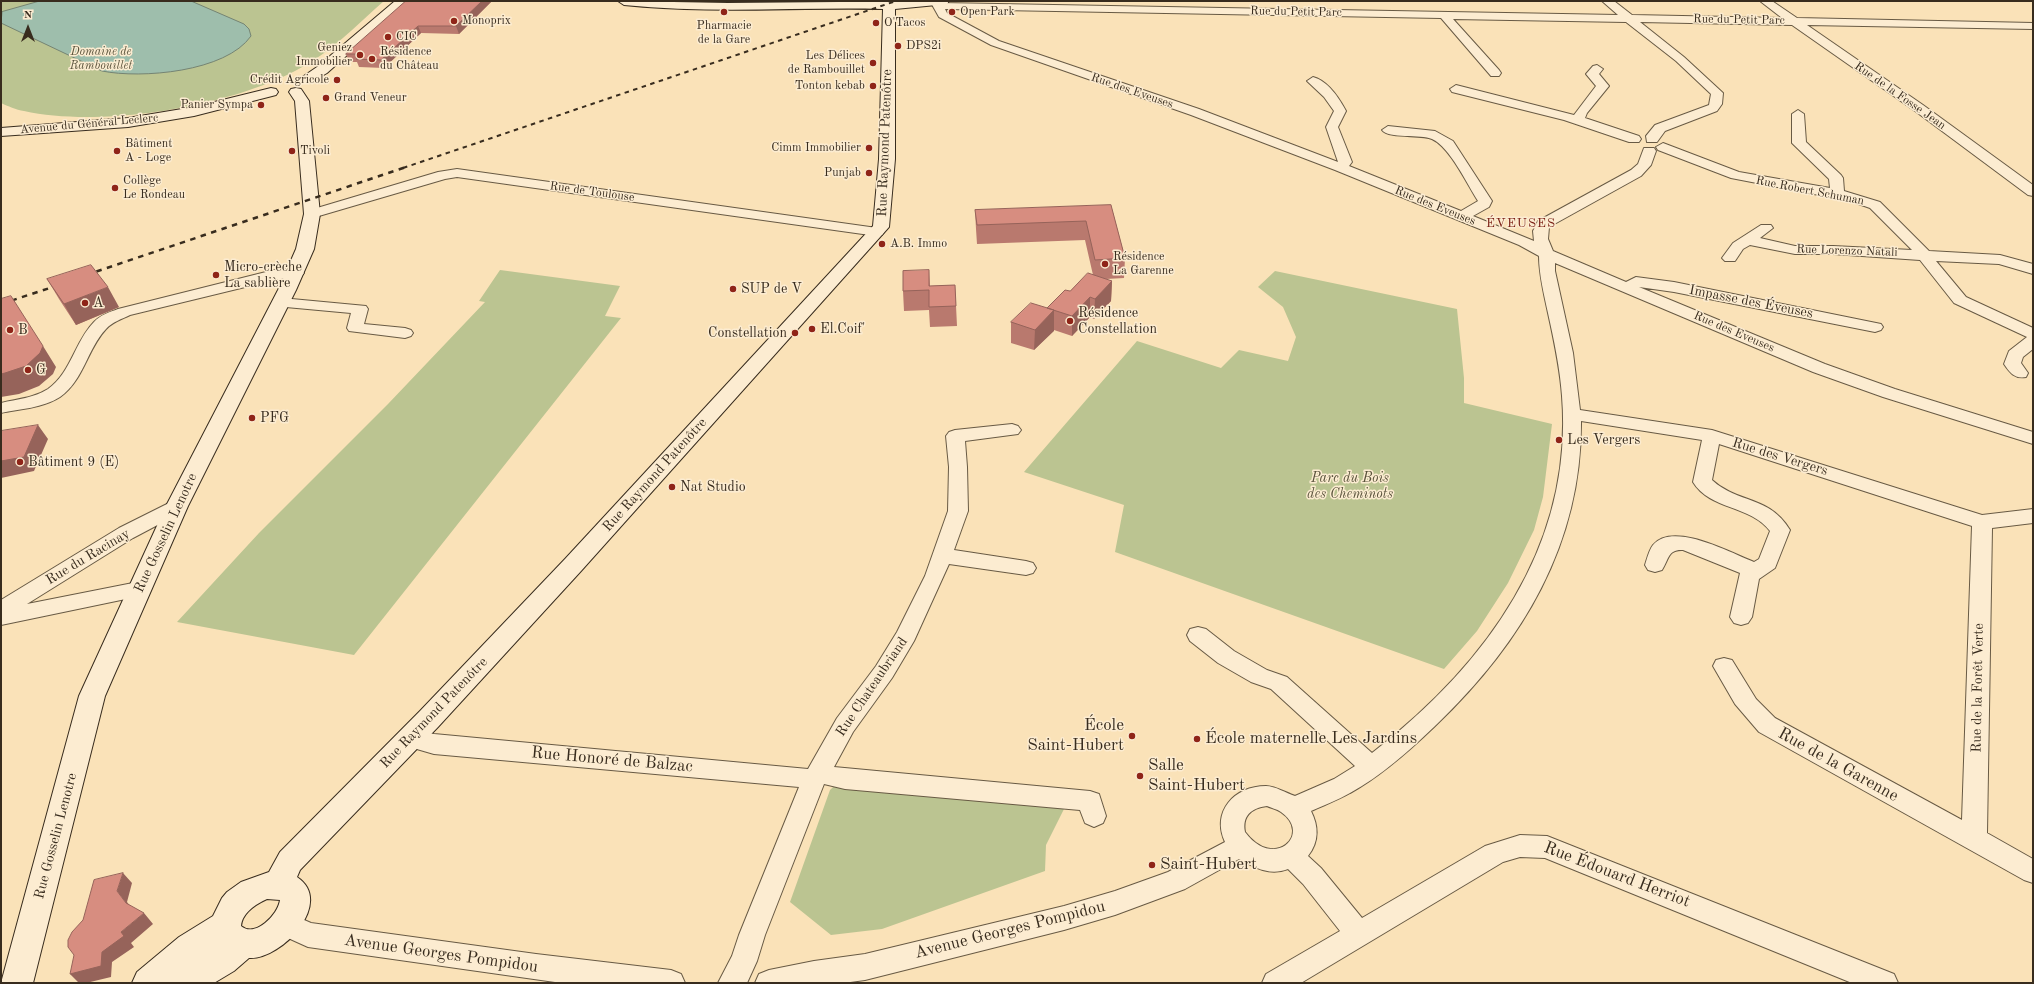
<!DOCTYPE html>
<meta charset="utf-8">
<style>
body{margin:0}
#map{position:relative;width:2034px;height:984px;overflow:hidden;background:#fae2b8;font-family:"Old Standard TT",serif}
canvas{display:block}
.frame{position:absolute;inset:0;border:2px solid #382c1e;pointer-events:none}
.north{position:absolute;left:8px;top:8px;width:40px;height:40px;-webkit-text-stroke:3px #fcecd1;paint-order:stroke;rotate:0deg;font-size:11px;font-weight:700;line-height:16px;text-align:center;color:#382c1e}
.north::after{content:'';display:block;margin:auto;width:14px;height:18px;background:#382c1e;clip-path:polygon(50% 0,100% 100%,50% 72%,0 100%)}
</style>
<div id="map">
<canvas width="2034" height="984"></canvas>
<div class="frame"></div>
<div class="north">N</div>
</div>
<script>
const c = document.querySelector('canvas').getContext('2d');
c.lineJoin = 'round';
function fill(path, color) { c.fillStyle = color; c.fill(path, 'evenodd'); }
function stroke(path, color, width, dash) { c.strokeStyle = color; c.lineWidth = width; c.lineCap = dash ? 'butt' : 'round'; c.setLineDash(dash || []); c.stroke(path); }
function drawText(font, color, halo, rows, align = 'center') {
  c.font = font + ' "Old Standard TT",serif'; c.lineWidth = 3; c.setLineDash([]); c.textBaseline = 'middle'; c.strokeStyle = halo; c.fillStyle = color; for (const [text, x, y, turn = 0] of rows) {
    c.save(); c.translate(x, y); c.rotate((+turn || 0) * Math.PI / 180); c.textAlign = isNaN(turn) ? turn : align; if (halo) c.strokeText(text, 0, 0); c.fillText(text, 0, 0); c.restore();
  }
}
const green = new Path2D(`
 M 1,1 L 384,1 C 362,20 341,42 317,58 C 248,105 105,129 24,111 C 16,110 8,106 1,103 Z
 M 500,270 L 620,286 L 605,316 L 621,318 L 354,655 L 177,622 L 259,533 L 388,404 L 485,302 L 479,301 Z
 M 1275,271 L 1457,309 L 1464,378 L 1464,403 L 1552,424 L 1543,497 L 1534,530 L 1508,583 L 1477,631 L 1444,669 L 1115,552 L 1124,505 L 1024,472 L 1137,341 L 1221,368 L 1239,350 L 1288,361 L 1296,337 L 1283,307 L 1258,287 Z
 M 850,771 L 1073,791 L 1046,845 L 1045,871 L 882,929 L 831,935 L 790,902 L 830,790 Z`);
const water = new Path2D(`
 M 40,1 L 191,1 L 244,24 L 249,29 L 251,36 C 226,72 141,79 102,71 L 1,23 L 2,12 Z`);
const street = new Path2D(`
 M 930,1 L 940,1 L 941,3 L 1618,15 L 1602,1 L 1614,1 L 1632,15 L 1782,18 L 1760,1 L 1772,1 L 1797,18 L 2033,23 L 2033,29 L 1807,25 L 1923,105 L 2033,185 L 2033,196 L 2028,195 L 1915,111 L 1792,25 L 1640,22 L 1684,57 L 1723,93 L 1722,104 L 1717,111 L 1665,131 L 1657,142 L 1647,142 L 1646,136 L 1655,125 L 1709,105 L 1711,94 L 1676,61 L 1626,22 L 1453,19 L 1499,70 L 1501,73 L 1499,76 L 1491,76 L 1441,18 L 945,9 L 947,13 L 999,41 L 1199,109 L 1338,162 L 1326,127 L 1334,111 L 1324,97 L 1307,81 L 1313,77 C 1328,81 1339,98 1346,111 L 1338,127 L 1352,162 L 1349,166 L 1461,211 L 1478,201 C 1467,184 1450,147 1432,139 C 1421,134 1388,139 1382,130 L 1388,126 L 1435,131 L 1453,141 L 1492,201 L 1489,207 L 1473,216 L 1534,241 L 1533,231 L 1538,221 L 1631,170 L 1638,164 L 1644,148 L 1654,148 L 1656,151 L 1651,165 L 1641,176 L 1549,227 L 1548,239 L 1553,251 L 1626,282 L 1636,277 L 1674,282 L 1881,324 L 1883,327 L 1881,330 L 1875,332 L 1674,292 L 1639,287 L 1825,364 L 1895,389 L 2033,432 L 2033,444 L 1883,397 L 1813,372 L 1555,263 L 1555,271 L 1573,353 L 1580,410 L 1712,430 L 1982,515 L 2033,509 L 2033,523 L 1992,528 L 1987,833 L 2033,859 L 2033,883 L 2024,880 L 1759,732 L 1735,704 L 1713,666 L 1716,660 L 1724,658 L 1732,660 L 1756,699 L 1775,718 L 1962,820 L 1972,526 L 1719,444 L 1712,480 C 1738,504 1769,495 1790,530 L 1775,568 L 1759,579 L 1752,617 L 1748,623 L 1741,625 L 1734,623 L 1730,617 L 1740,573 L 1683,550 C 1668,549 1669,559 1662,570 L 1655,572 L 1648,570 L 1645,565 C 1647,559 1649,550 1653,545 C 1673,521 1731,553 1754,562 L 1759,559 L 1770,531 C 1750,505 1710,510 1693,482 L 1702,440 L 1581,421 C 1582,544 1522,643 1435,726 C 1409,751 1381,776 1350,793 C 1338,800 1324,805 1311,811 C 1319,827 1319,842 1308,856 L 1321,868 L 1362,918 L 1485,846 L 1520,835 L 1547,836 L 1894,974 L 1898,983 L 1852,983 L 1545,858 L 1520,857 L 1503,862 L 1301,983 L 1262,983 L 1266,974 L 1340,931 L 1303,884 L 1288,869 C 1270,876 1255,868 1239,859 L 1185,889 L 1115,915 L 1064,930 L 865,980 L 843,983 L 755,983 L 759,974 L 769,970 L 814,961 L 865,954 L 1064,906 L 1115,891 L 1168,872 L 1225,842 C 1211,812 1234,786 1266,786 C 1275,786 1286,793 1295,796 L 1334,779 L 1355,766 L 1271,689 L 1251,682 L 1218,663 L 1190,641 L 1187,635 L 1190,629 L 1198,627 L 1206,629 L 1234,651 L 1267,670 L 1287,677 L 1372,753 C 1486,665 1574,546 1562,396 C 1560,368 1554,340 1548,313 C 1544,294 1539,275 1539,256 L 1519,245 L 1335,170 L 1191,115 L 991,45 L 939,17 ZM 1267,806 C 1271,808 1277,809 1281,812 C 1313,834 1274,871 1245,832 C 1242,816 1251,808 1267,806 Z
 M 1597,65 L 1603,69 L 1599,74 L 1609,86 L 1587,113 L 1585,118 L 1639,136 L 1641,139 L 1639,142 L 1629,142 L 1564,120 L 1452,92 L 1450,89 L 1456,85 L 1574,115 L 1596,86 L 1586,74 L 1593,66 Z
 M 1798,110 L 1804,114 L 1806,142 L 1841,175 L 1843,178 L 1844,191 L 1880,202 L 1929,251 L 2000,255 L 2033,264 L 2033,274 L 1999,264 L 1936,261 L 1966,297 L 2033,328 L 2033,349 L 2023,357 L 2021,363 L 2028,373 L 2026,377 C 2015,379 2010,373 2004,364 L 2009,351 L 2027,337 L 1954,303 L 1920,260 L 1833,254 L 1795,254 L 1750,245 L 1743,249 L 1735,261 L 1725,261 L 1722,258 L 1733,243 L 1761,225 L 1771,225 L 1773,228 L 1760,238 L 1795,246 L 1833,246 L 1912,250 L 1870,208 L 1850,201 L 1731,178 L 1658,150 L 1656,147 L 1663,143 L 1739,172 L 1830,188 L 1829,179 L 1792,143 L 1792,114 Z
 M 457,169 L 877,228 L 882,229 L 884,232 L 882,235 L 877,236 L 457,177 L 445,179 L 312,218 L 307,217 L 305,214 L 307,211 L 438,172 Z
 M 296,268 L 301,270 L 304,273 L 301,276 L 274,280 L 130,315 C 122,319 112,322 106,329 C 87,349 84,380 60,397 C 43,408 20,409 1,413 L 1,403 C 17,399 34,398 48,389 C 71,373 75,341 94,322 C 100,315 110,312 118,309 L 274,270 Z
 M 281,298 L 366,306 L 368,309 L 364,324 L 405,328 L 411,330 L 413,333 L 411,336 L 405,338 L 349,331 L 347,328 L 351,313 L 275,306 L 273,303 L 275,300 Z
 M 1012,424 L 1018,426 L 1021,430 L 1018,434 L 965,441 L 967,467 L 968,511 L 954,550 L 1026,561 L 1033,563 L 1036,568 L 1033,573 L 1026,575 L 949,564 L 914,641 L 892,678 L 853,732 L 834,767 L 1090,791 L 1099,794 L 1106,816 L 1103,823 L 1094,827 L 1085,823 L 1080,810 L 845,789 L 824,784 L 765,935 L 757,961 L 747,983 L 718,983 L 732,956 L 739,935 L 799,787 L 434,754 L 403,745 L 399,738 L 403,731 L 411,729 L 434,734 L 808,769 L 837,718 L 876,666 L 897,632 L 925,576 L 948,511 L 949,467 L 946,436 L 949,432 L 955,430 Z
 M 177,499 L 184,501 L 187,506 L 184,511 L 133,538 L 27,604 L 138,582 L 145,585 L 148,590 L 145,595 L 1,625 L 1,600 L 119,528 Z
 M 286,912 L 311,923 L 536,954 L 671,970 L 681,974 L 685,983 L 562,983 L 308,947 L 277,933 L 273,924 L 277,915 Z`);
const secondary = new Path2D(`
 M 395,1 L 408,1 L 327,73 L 310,83 L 300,83 L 298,80 L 317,67 Z
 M 618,1 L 728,3 L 949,1 L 947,4 L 895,9 L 895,159 L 889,227 L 581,571 L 438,727 L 300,870 L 297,877 C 335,902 282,960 249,958 L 234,971 L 214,983 L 132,983 L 137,972 L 179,937 L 213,916 L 222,898 L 227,892 L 241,882 L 269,872 L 280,852 L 420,711 L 565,559 L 873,226 L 879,159 L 883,9 C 796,7 710,14 624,5 ZM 267,899 L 280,900 C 278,915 255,938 241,926 C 242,913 256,904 267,899 Z
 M 271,88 L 276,89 L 278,92 L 276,95 L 194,116 L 128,127 L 1,136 L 1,128 L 128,118 L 194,107 Z
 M 296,88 L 301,89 L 309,101 L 320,214 L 314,249 L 296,290 L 188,506 L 105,696 L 33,983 L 1,983 L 79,696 L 166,506 L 278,290 L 296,249 L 304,214 L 295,101 L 289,92 L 291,89 Z`);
const railFar1 = new Path2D(`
 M 403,168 L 896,1`);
const rail = new Path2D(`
 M 86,275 L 406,167
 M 1,304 L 62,284`);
const wall = new Path2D(`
 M 406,1 L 492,1 L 459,34 L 421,33 L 384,68 L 359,67 L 357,62 L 349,62 L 346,54 Z
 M 1111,205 L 1125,258 L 1124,278 L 1106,279 L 1112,281 L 1111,301 L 1094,319 L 1090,317 L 1072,336 L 1054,330 L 1034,350 L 1011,343 L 1011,322 L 1047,308 L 1093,275 L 1085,240 L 977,244 L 976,229 L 975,210 Z
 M 929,270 L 930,286 L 955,285 L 957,326 L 930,327 L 929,310 L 904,311 L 903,291 Z
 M 47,279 L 119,307 L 76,325 L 59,299 Z`);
const shadedWall = new Path2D(`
 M 482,1 L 492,1 L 459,34 L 456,26 Z
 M 418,26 L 421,33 L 384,68 L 381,60 Z
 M 1112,281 L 1111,301 L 1094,319 L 1095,299 Z
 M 108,287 L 119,307 L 76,325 L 64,304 Z
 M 1090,297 L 1090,317 L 1072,336 L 1072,316 Z
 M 1054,310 L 1054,331 L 1034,350 L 1035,330 Z
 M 43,346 L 56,367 L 53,374 L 39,386 L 19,394 L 1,397 L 1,374 Z
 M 38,425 L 48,439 L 34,471 L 1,478 L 1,461 Z
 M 123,873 L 132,883 L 127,902 L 136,914 L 126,903 L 117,891 Z
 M 144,913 L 153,924 L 131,943 L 134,947 L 112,962 L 111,977 L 86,983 L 79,983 L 70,974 L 102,952 L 121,932 Z`);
const building = new Path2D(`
 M 406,1 L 482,1 L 456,26 L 418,26 L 381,60 L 356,59 L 359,56 L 356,56 L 358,54 L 346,54 Z
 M 1111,205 L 1125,258 L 1095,260 L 1086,221 L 977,225 L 975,210 Z
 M 91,265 L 108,287 L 64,304 L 47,279 Z
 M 929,270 L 929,286 L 955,285 L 956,306 L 929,307 L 929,290 L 903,291 L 903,271 Z
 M 1088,273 L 1112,281 L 1095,299 L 1090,297 L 1072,316 L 1047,308 L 1065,290 L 1070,291 Z
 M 11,296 L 43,346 L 40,353 L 26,366 L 5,373 L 1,374 L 1,299 Z
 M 1031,303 L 1054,310 L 1035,330 L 1011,322 Z
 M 38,425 L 24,457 L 1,461 L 1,431 Z
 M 123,873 L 117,891 L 126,903 L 144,913 L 121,932 L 124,936 L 102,952 L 101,966 L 70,974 L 74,955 L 68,947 L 68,940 L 72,932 L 83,920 L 94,880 Z`);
const markers = [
 [724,12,4,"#8f2418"],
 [952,12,4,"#8f2418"],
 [454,21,4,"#8f2418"],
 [876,23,4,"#8f2418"],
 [388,37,4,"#8f2418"],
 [898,46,4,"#8f2418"],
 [360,55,4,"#8f2418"],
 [372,59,4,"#8f2418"],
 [873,63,4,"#8f2418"],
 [337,80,4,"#8f2418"],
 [873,86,4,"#8f2418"],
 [326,98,4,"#8f2418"],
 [261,105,4,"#8f2418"],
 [869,148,4,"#8f2418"],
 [117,151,4,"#8f2418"],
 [292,151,4,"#8f2418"],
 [869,173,4,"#8f2418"],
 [115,188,4,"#8f2418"],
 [882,244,4,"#8f2418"],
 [1105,264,4,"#8f2418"],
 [216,275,4,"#8f2418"],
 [733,289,4,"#8f2418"],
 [85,303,4,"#8f2418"],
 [1070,321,4,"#8f2418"],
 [812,329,4,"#8f2418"],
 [10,330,4,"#8f2418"],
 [795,333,4,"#8f2418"],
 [28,370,4,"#8f2418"],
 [252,418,4,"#8f2418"],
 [1559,440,4,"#8f2418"],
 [20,462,4,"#8f2418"],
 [672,487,4,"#8f2418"],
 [1132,736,4,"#8f2418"],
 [1197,739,4,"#8f2418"],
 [1140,776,4,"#8f2418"],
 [1152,865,4,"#8f2418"]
];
const farPoinames = [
 ["Open Park",960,12],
 ["Monoprix",462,21],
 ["O'Tacos",884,23],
 ["Pharmacie",724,26,"center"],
 ["de la Gare",724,40,"center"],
 ["CIC",396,37],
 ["DPS2i",906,46],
 ["Geniez",352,48,"right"],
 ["Immobilier",352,62,"right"],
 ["Résidence",380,52],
 ["du Château",380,66],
 ["Les Délices",865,56,"right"],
 ["de Rambouillet",865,70,"right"],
 ["Crédit Agricole",329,80,"right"],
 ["Tonton kebab",865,86,"right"],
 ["Grand Veneur",334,98],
 ["Panier Sympa",253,105,"right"],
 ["Bâtiment",125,144],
 ["A - Loge",125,158],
 ["Cimm Immobilier",861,148,"right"],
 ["Tivoli",300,151],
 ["Punjab",861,173,"right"],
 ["Collège",123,181],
 ["Le Rondeau",123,195],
 ["A.B. Immo",890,244],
 ["Résidence",1113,257],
 ["La Garenne",1113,271]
];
const farStreetnames = [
 ["Rue du Petit Parc",1296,12,1],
 ["Rue du Petit Parc",1739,20,1],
 ["Rue des Eveuses",1132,91,19],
 ["Rue de la Fosse Jean",1900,96,35],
 ["Avenue du Général Leclerc",89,124,-5],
 ["Rue Robert Schuman",1810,191,11],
 ["Rue de Toulouse",592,192,8],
 ["Rue des Eveuses",1435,206,22],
 ["Rue Lorenzo Natali",1847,251,2],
 ["Rue des Eveuses",1734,332,23]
];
const farParknames = [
 ["Domaine de",101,52],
 ["Rambouillet",101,66]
];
const farNeighbourhoodnames = [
 ["ÉVEUSES",1521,224]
];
const streetNames = [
 ["Rue Raymond Patenôtre",885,143,-88],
 ["Impasse des Éveuses",1751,302,11],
 ["Rue des Vergers",1780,457,17],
 ["Rue Raymond Patenôtre",655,475,-48],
 ["Rue Gosselin Lenotre",166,533,-65],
 ["Rue du Racinay",88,557,-31],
 ["Rue Chateaubriand",872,687,-56],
 ["Rue de la Forêt Verte",1978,688,-89],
 ["Rue Raymond Patenôtre",434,713,-46],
 ["Rue Gosselin Lenotre",56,836,-75]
];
const poiNames = [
 ["Micro-crèche",224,267],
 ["La sablière",224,283],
 ["SUP de V",741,289],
 ["A",93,303],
 ["Résidence",1078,313],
 ["Constellation",1078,329],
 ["El.Coif'",820,329],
 ["B",18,330],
 ["Constellation",787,333,"right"],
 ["G",36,370],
 ["PFG",260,418],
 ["Les Vergers",1567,440],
 ["Bâtiment 9 (E)",28,462],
 ["Nat Studio",680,487]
];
const parkNames = [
 ["Parc du Bois",1350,478],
 ["des Cheminots",1350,494]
];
const nearPoinames = [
 ["École",1124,726,"right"],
 ["Saint-Hubert",1124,746,"right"],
 ["École maternelle Les Jardins",1205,739],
 ["Salle",1148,766],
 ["Saint-Hubert",1148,786],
 ["Saint-Hubert",1160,865]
];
const nearStreetnames = [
 ["Rue Honoré de Balzac",612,760,5],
 ["Rue de la Garenne",1838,765,29],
 ["Rue Édouard Herriot",1617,875,21],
 ["Avenue Georges Pompidou",1010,930,-14],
 ["Avenue Georges Pompidou",441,954,8]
];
fill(green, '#bbc491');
fill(water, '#9ebeac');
stroke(water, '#758473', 1);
stroke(street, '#685a44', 2);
stroke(secondary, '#382c1e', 2);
fill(street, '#fcecd1');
fill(secondary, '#fcecd1');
stroke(railFar1, '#382c1e', 2, [4.5, 4.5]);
stroke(rail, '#382c1e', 2.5, [5.5, 5.5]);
fill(wall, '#b9796e');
fill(shadedWall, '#96635a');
fill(building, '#d78d80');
stroke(building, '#96635a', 1);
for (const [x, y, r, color] of markers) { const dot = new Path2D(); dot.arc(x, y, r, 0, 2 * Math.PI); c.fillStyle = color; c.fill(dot); stroke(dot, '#fcecd1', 1.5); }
drawText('12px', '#382c1e', '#fcecd1', farPoinames, 'left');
drawText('12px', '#382c1e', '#fcecd1', farStreetnames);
drawText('italic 12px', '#59523b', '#fcecd1', farParknames);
c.letterSpacing = '1px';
drawText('13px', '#7a1f14', '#fcecd1', farNeighbourhoodnames);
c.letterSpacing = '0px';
drawText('14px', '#382c1e', '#fcecd1', streetNames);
drawText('14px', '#382c1e', '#fcecd1', poiNames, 'left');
drawText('italic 14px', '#59523b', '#fcecd1', parkNames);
drawText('17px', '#382c1e', '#fcecd1', nearPoinames, 'left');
drawText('17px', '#382c1e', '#fcecd1', nearStreetnames);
</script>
